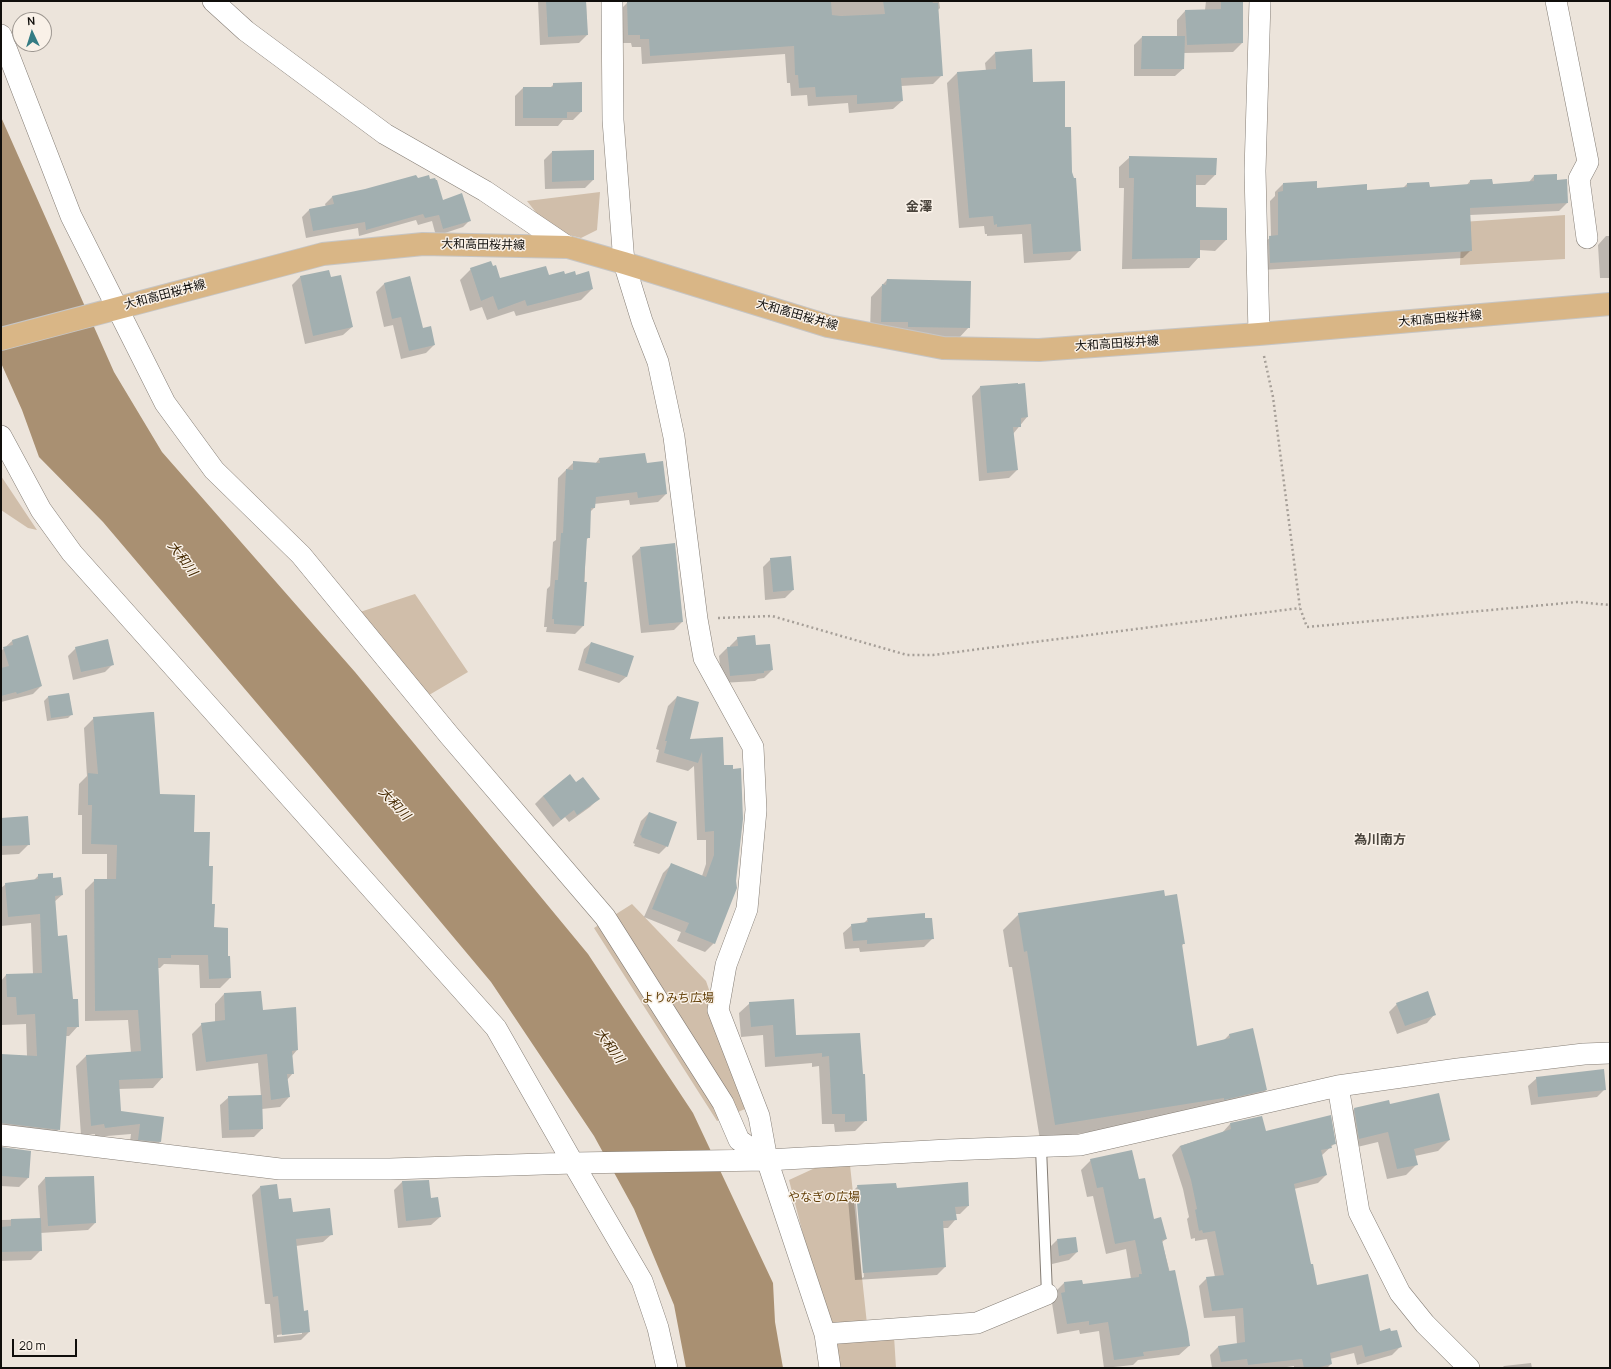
<!DOCTYPE html>
<meta charset="utf-8">
<style>
body{margin:0}
#map{position:relative;width:1611px;height:1369px;overflow:hidden;background:#ece4db;font-family:Manrope,sans-serif}
canvas{display:block}
.frame{position:absolute;inset:0;border:2px solid #100e0b;pointer-events:none}
.north{position:absolute;left:12px;top:12px;width:40px;height:40px;box-sizing:border-box;background:#f9f1e8;border:1px solid #9c9690;border-radius:50%;rotate:356deg;font-size:11px;font-weight:700;line-height:16px;text-align:center;color:#100e0b}
.north::after{content:'';display:block;margin:auto;width:14px;height:18px;background:#347c84;clip-path:polygon(50% 0,100% 100%,50% 72%,0 100%)}
.scale{position:absolute;left:12px;top:1339px;width:65px;height:18px;box-sizing:border-box;border:2px solid #100e0b;border-top:0;padding-left:5px;font-size:12px;line-height:14px;white-space:nowrap;color:#100e0b;-webkit-text-stroke:3px #f9f1e8;paint-order:stroke}
</style>
<div id="map">
<canvas width="1611" height="1369"></canvas>
<div class="frame"></div>
<div class="north">N</div>
<div class="scale">20 m</div>
</div>
<script>
const c = document.querySelector('canvas').getContext('2d');
c.lineJoin = 'round';
function fill(path, color) { c.fillStyle = color; c.fill(path, 'evenodd'); }
function stroke(path, color, width, dash) { c.strokeStyle = color; c.lineWidth = width; c.lineCap = dash ? 'butt' : 'round'; c.setLineDash(dash || []); c.stroke(path); }
function drawText(font, color, halo, rows, align = 'center') {
  c.font = font + ' Manrope,"Noto Sans JP",sans-serif'; c.lineWidth = 3; c.setLineDash([]); c.textBaseline = 'middle'; c.strokeStyle = halo; c.fillStyle = color; for (const [text, x, y, turn = 0] of rows) {
    c.save(); c.translate(x, y); c.rotate((+turn || 0) * Math.PI / 180); c.textAlign = isNaN(turn) ? turn : align; if (halo) c.strokeText(text, 0, 0); c.fillText(text, 0, 0); c.restore();
  }
}
const green = new Path2D(`
 M 600,192 L 597,230 L 581,238 L 564,234 L 542,220 L 527,201 Z
 M 1565,215 L 1565,259 L 1460,265 L 1462,222 Z
 M 1,476 L 37,530 L 28,528 L 1,510 Z
 M 415,594 L 468,672 L 424,698 L 354,614 Z
 M 632,904 L 706,981 L 748,1103 L 745,1109 L 717,1121 L 594,928 Z
 M 850,1165 L 867,1324 L 828,1331 L 789,1180 L 815,1168 Z
 M 894,1336 L 896,1368 L 835,1368 L 832,1338 Z`);
const water = new Path2D(`
 M 1,117 L 114,372 L 162,452 L 355,672 L 588,954 L 693,1113 L 773,1283 L 775,1322 L 783,1368 L 686,1368 L 674,1305 L 634,1209 L 594,1136 L 491,982 L 311,767 L 103,522 L 39,457 L 22,410 L 1,363 Z`);
const shadow = new Path2D(`
 M 538,1 L 586,1 L 587,35 L 579,43 L 540,45 Z
 M 665,1 L 939,1 L 940,8 L 938,10 L 942,75 L 933,84 L 901,86 L 902,101 L 893,109 L 849,113 L 848,103 L 808,106 L 807,95 L 791,96 L 790,83 L 787,83 L 785,54 L 642,64 L 641,47 L 632,47 L 631,43 L 619,43 L 618,12 L 627,3 Z
 M 1206,1 L 1242,1 L 1242,43 L 1233,52 L 1184,53 L 1184,68 L 1175,76 L 1134,76 L 1134,45 L 1142,37 L 1177,37 L 1177,20 L 1185,11 L 1205,10 Z
 M 995,53 L 1032,83 L 1064,128 L 1071,173 L 1080,250 L 1070,260 L 1024,263 L 1022,234 L 987,236 L 987,234 L 985,234 L 984,226 L 959,228 L 947,83 L 957,73 L 986,71 L 985,63 Z
 M 554,84 L 581,112 L 573,120 L 563,120 L 558,126 L 515,126 L 515,96 L 523,88 L 550,88 Z
 M 552,152 L 593,180 L 585,188 L 545,189 L 544,160 Z
 M 1130,157 L 1215,175 L 1205,185 L 1195,185 L 1195,208 L 1226,209 L 1226,240 L 1215,251 L 1199,250 L 1199,257 L 1189,268 L 1122,269 L 1124,188 L 1119,188 L 1119,167 Z
 M 1534,176 L 1567,203 L 1559,211 L 1470,215 L 1471,250 L 1463,258 L 1262,270 L 1261,245 L 1271,237 L 1270,201 L 1275,196 L 1275,192 L 1283,184 L 1316,189 L 1366,191 L 1402,189 L 1407,184 L 1429,188 L 1466,186 L 1470,181 L 1492,185 L 1529,182 Z
 M 417,179 L 430,180 L 442,201 L 470,220 L 463,227 L 436,236 L 432,221 L 418,225 L 416,220 L 359,236 L 358,228 L 306,238 L 302,217 L 309,210 L 326,207 L 325,204 L 332,197 Z
 M 1606,236 L 1610,236 L 1610,278 L 1600,278 L 1598,245 Z
 M 471,269 L 500,279 L 564,275 L 576,276 L 592,289 L 581,300 L 516,316 L 514,311 L 487,320 L 482,307 L 470,311 L 460,280 Z
 M 300,277 L 330,279 L 352,327 L 343,335 L 305,344 L 292,285 Z
 M 410,277 L 422,329 L 434,345 L 426,353 L 401,359 L 393,325 L 384,327 L 376,292 L 384,284 Z
 M 887,280 L 969,327 L 958,339 L 870,332 L 871,297 Z
 M 1017,384 L 1027,417 L 1013,434 L 1017,470 L 1009,478 L 979,481 L 972,396 L 980,387 Z
 M 599,459 L 646,464 L 666,494 L 658,502 L 630,505 L 629,500 L 594,504 L 594,508 L 590,512 L 589,537 L 586,540 L 583,626 L 575,634 L 546,632 L 547,627 L 544,627 L 547,589 L 550,586 L 553,542 L 556,540 L 558,478 L 574,462 L 595,464 Z
 M 640,548 L 682,622 L 674,630 L 641,633 L 632,556 Z
 M 771,559 L 793,590 L 785,598 L 765,600 L 763,567 Z
 M 27,636 L 41,686 L 33,694 L 1,702 L 1,651 L 12,641 Z
 M 738,638 L 755,647 L 772,670 L 764,678 L 758,679 L 755,681 L 722,683 L 719,656 L 727,648 L 730,648 L 730,646 Z
 M 591,643 L 633,657 L 626,677 L 619,683 L 578,670 L 584,649 Z
 M 76,648 L 113,664 L 105,672 L 73,680 L 68,656 Z
 M 69,694 L 72,714 L 68,718 L 47,721 L 44,701 L 48,697 Z
 M 677,697 L 688,740 L 722,738 L 714,943 L 705,952 L 677,941 L 681,932 L 644,917 L 663,873 L 672,864 L 702,876 L 706,864 L 706,840 L 697,840 L 694,766 L 688,771 L 656,762 L 659,750 L 656,749 L 668,706 Z
 M 94,718 L 193,833 L 208,867 L 213,928 L 227,957 L 230,978 L 220,988 L 200,988 L 199,965 L 164,964 L 160,968 L 158,968 L 162,1078 L 153,1088 L 118,1089 L 120,1112 L 163,1118 L 160,1142 L 150,1152 L 129,1149 L 131,1134 L 95,1137 L 95,1134 L 81,1135 L 76,1066 L 86,1056 L 131,1053 L 128,1020 L 85,1021 L 85,890 L 95,880 L 107,880 L 107,854 L 82,854 L 82,815 L 78,815 L 79,784 L 87,776 L 84,728 Z
 M 576,783 L 598,799 L 590,807 L 569,822 L 565,817 L 553,827 L 535,804 L 543,796 Z
 M 649,813 L 667,846 L 659,854 L 634,846 L 635,844 L 633,843 L 641,821 Z
 M 1,819 L 29,844 L 19,854 L 1,855 Z
 M 39,875 L 52,879 L 62,895 L 54,902 L 57,937 L 78,1026 L 69,1036 L 65,1036 L 59,1129 L 49,1139 L 1,1133 L 1,1055 L 27,1056 L 26,1024 L 1,1025 L 1,981 L 6,975 L 33,974 L 31,923 L 1,926 L 1,888 L 6,884 L 33,881 Z
 M 1164,897 L 1184,943 L 1181,947 L 1196,1047 L 1224,1040 L 1230,1034 L 1266,1090 L 1250,1106 L 1040,1140 L 1012,967 L 1009,967 L 1003,930 L 1019,914 Z
 M 868,919 L 924,919 L 932,939 L 924,947 L 860,952 L 859,948 L 845,949 L 843,933 L 852,925 L 863,924 Z
 M 224,994 L 262,1011 L 297,1050 L 292,1056 L 293,1073 L 287,1080 L 289,1097 L 280,1107 L 262,1109 L 262,1129 L 254,1137 L 222,1138 L 220,1105 L 229,1097 L 261,1096 L 258,1063 L 196,1071 L 192,1034 L 202,1024 L 215,1022 L 215,1004 Z
 M 750,1003 L 795,1036 L 859,1034 L 866,1120 L 855,1131 L 835,1132 L 834,1124 L 822,1124 L 819,1066 L 812,1067 L 812,1063 L 765,1067 L 763,1035 L 741,1037 L 739,1013 Z
 M 1397,1004 L 1435,1014 L 1427,1023 L 1397,1034 L 1389,1012 Z
 M 1537,1078 L 1605,1089 L 1597,1097 L 1531,1105 L 1528,1086 Z
 M 1389,1105 L 1449,1140 L 1438,1151 L 1415,1156 L 1417,1164 L 1406,1175 L 1387,1179 L 1378,1142 L 1349,1149 L 1344,1119 L 1354,1109 Z
 M 1230,1124 L 1266,1132 L 1334,1144 L 1321,1156 L 1326,1175 L 1318,1183 L 1294,1189 L 1310,1265 L 1316,1286 L 1400,1347 L 1392,1355 L 1357,1365 L 1354,1353 L 1330,1359 L 1331,1364 L 1327,1368 L 1294,1368 L 1294,1366 L 1280,1368 L 1240,1368 L 1239,1367 L 1212,1368 L 1210,1355 L 1218,1347 L 1237,1344 L 1235,1316 L 1204,1318 L 1199,1286 L 1207,1278 L 1215,1277 L 1207,1239 L 1195,1241 L 1195,1238 L 1191,1239 L 1187,1219 L 1189,1217 L 1183,1189 L 1172,1155 L 1180,1146 L 1222,1133 Z
 M 1,1148 L 28,1178 L 19,1187 L 1,1186 Z
 M 1091,1160 L 1138,1180 L 1153,1220 L 1166,1239 L 1162,1242 L 1189,1346 L 1179,1355 L 1138,1360 L 1133,1365 L 1104,1368 L 1099,1331 L 1080,1334 L 1079,1330 L 1057,1334 L 1052,1303 L 1055,1300 L 1054,1293 L 1064,1283 L 1081,1282 L 1082,1285 L 1131,1279 L 1126,1249 L 1106,1254 L 1093,1196 L 1087,1197 L 1081,1170 Z
 M 45,1178 L 95,1223 L 88,1230 L 40,1233 L 41,1250 L 31,1260 L 1,1261 L 1,1220 L 40,1219 L 38,1186 Z
 M 428,1181 L 430,1199 L 440,1217 L 431,1225 L 398,1228 L 394,1190 L 402,1182 Z
 M 967,1183 L 968,1206 L 960,1214 L 955,1214 L 955,1220 L 948,1228 L 942,1228 L 945,1267 L 937,1275 L 855,1280 L 848,1199 L 850,1197 L 850,1194 L 858,1186 L 896,1189 ZM 855,1192 L 857,1192 L 864,1277 L 862,1278 Z
 M 276,1185 L 278,1201 L 292,1213 L 332,1234 L 323,1242 L 296,1246 L 303,1312 L 309,1332 L 301,1340 L 274,1343 L 270,1304 L 265,1304 L 252,1195 L 260,1187 ZM 302,1332 L 302,1334 L 277,1337 L 277,1335 Z
 M 1057,1240 L 1077,1252 L 1069,1260 L 1052,1264 L 1049,1248 Z
 M 1531,1363 L 1532,1368 L 1502,1368 L 1504,1366 Z`);
const building = new Path2D(`
 M 546,1 L 586,1 L 588,35 L 548,37 Z
 M 647,1 L 831,1 L 832,15 L 841,16 L 885,14 L 883,1 L 932,1 L 933,3 L 938,3 L 943,76 L 901,78 L 903,101 L 857,104 L 857,95 L 816,97 L 815,87 L 799,88 L 798,75 L 795,75 L 794,46 L 650,56 L 649,39 L 640,39 L 640,35 L 628,35 L 627,2 Z
 M 1221,1 L 1243,1 L 1243,43 L 1187,45 L 1185,10 L 1221,9 Z
 M 1142,36 L 1185,36 L 1184,69 L 1141,69 Z
 M 1032,49 L 1033,82 L 1065,81 L 1065,127 L 1071,127 L 1072,172 L 1074,178 L 1076,178 L 1081,251 L 1033,254 L 1031,224 L 997,227 L 997,224 L 994,225 L 993,216 L 969,218 L 957,72 L 996,69 L 995,52 Z
 M 582,82 L 582,112 L 567,112 L 567,118 L 523,118 L 523,87 L 553,87 L 553,83 Z
 M 594,150 L 594,180 L 552,182 L 552,151 Z
 M 1129,156 L 1217,158 L 1216,175 L 1196,175 L 1196,207 L 1227,208 L 1227,240 L 1200,240 L 1200,258 L 1132,259 L 1134,178 L 1129,178 Z
 M 1557,174 L 1557,180 L 1567,179 L 1568,203 L 1470,208 L 1472,251 L 1270,263 L 1269,236 L 1278,235 L 1278,192 L 1283,191 L 1283,183 L 1317,181 L 1317,188 L 1367,184 L 1367,190 L 1407,187 L 1407,183 L 1429,182 L 1430,187 L 1470,184 L 1470,180 L 1492,179 L 1493,184 L 1534,181 L 1534,175 Z
 M 416,175 L 418,178 L 429,175 L 430,179 L 435,178 L 436,180 L 437,180 L 443,200 L 462,193 L 471,221 L 443,229 L 439,215 L 425,218 L 423,214 L 366,230 L 365,222 L 313,231 L 309,209 L 334,204 L 332,196 L 365,189 Z
 M 491,261 L 493,266 L 496,265 L 500,278 L 546,266 L 549,275 L 564,271 L 565,274 L 575,271 L 576,275 L 589,271 L 593,289 L 527,306 L 525,300 L 498,310 L 493,296 L 481,301 L 470,268 Z
 M 329,270 L 331,277 L 341,275 L 353,327 L 313,336 L 300,276 Z
 M 410,276 L 423,328 L 431,326 L 435,345 L 409,351 L 401,317 L 392,319 L 384,283 Z
 M 887,279 L 971,281 L 970,328 L 908,327 L 908,322 L 881,322 L 882,284 L 886,285 Z
 M 1018,383 L 1018,384 L 1025,383 L 1028,417 L 1021,418 L 1021,427 L 1013,427 L 1018,470 L 987,473 L 980,386 Z
 M 645,453 L 647,463 L 663,461 L 667,494 L 638,498 L 637,492 L 596,497 L 595,508 L 591,508 L 590,538 L 587,538 L 584,582 L 587,582 L 584,626 L 554,624 L 554,619 L 552,619 L 555,580 L 558,580 L 561,533 L 563,533 L 566,469 L 573,470 L 573,461 L 600,463 L 599,458 Z
 M 675,543 L 683,622 L 649,625 L 640,547 Z
 M 791,556 L 794,590 L 773,592 L 770,558 Z
 M 28,635 L 42,686 L 17,694 L 16,692 L 1,696 L 1,668 L 9,666 L 3,647 L 13,645 L 12,640 Z
 M 755,635 L 756,645 L 770,644 L 773,670 L 764,671 L 764,673 L 730,676 L 727,647 L 738,646 L 737,637 Z
 M 108,639 L 114,665 L 81,672 L 75,647 Z
 M 591,642 L 634,656 L 627,677 L 585,663 Z
 M 69,693 L 73,715 L 51,718 L 48,696 Z
 M 677,696 L 699,702 L 690,739 L 723,737 L 724,765 L 733,765 L 733,769 L 741,768 L 743,819 L 736,881 L 737,888 L 715,944 L 685,932 L 689,923 L 652,909 L 671,863 L 706,877 L 714,855 L 714,831 L 705,832 L 702,752 L 698,763 L 664,753 L 667,741 L 665,741 Z
 M 151,712 L 154,712 L 160,794 L 195,795 L 194,832 L 210,832 L 209,866 L 213,866 L 212,904 L 215,904 L 214,927 L 228,928 L 228,956 L 230,956 L 231,978 L 209,979 L 208,955 L 171,955 L 171,958 L 158,958 L 163,1078 L 119,1080 L 121,1111 L 164,1117 L 161,1142 L 138,1140 L 140,1124 L 105,1128 L 104,1124 L 91,1126 L 86,1055 L 141,1051 L 138,1010 L 95,1011 L 94,879 L 116,879 L 117,845 L 91,844 L 92,805 L 88,805 L 88,773 L 98,774 L 93,717 Z
 M 570,774 L 576,782 L 583,777 L 600,799 L 577,815 L 574,810 L 561,820 L 543,796 Z
 M 649,812 L 677,822 L 668,847 L 641,837 L 642,836 L 640,835 Z
 M 28,816 L 30,845 L 1,846 L 1,818 Z
 M 53,873 L 53,878 L 61,877 L 63,895 L 55,896 L 58,936 L 67,935 L 73,999 L 78,999 L 79,1027 L 67,1027 L 60,1130 L 1,1123 L 1,1054 L 37,1056 L 35,1014 L 17,1015 L 16,997 L 7,997 L 6,974 L 42,973 L 40,914 L 8,917 L 5,883 L 38,879 L 38,874 Z
 M 1164,890 L 1165,896 L 1177,894 L 1185,944 L 1182,944 L 1197,1046 L 1230,1038 L 1229,1034 L 1253,1028 L 1267,1090 L 1224,1100 L 1224,1098 L 1055,1125 L 1027,951 L 1024,952 L 1018,913 Z
 M 925,913 L 925,918 L 932,918 L 934,939 L 867,944 L 867,940 L 853,941 L 851,924 L 868,922 L 867,918 Z
 M 261,991 L 263,1010 L 296,1007 L 298,1050 L 292,1051 L 294,1074 L 287,1074 L 290,1097 L 271,1100 L 267,1054 L 206,1062 L 201,1023 L 225,1020 L 224,993 Z
 M 1428,991 L 1436,1015 L 1405,1026 L 1396,1003 Z
 M 794,999 L 796,1035 L 860,1033 L 863,1074 L 865,1074 L 867,1121 L 845,1122 L 845,1114 L 832,1114 L 829,1056 L 822,1057 L 822,1053 L 775,1057 L 773,1025 L 751,1027 L 749,1002 Z
 M 1604,1069 L 1606,1090 L 1538,1097 L 1536,1077 Z
 M 1439,1093 L 1450,1140 L 1414,1149 L 1418,1165 L 1397,1169 L 1388,1132 L 1359,1139 L 1354,1108 L 1389,1100 L 1390,1104 Z
 M 262,1095 L 263,1129 L 229,1130 L 228,1096 Z
 M 1331,1115 L 1336,1144 L 1331,1145 L 1332,1148 L 1321,1150 L 1327,1175 L 1294,1184 L 1311,1264 L 1313,1264 L 1317,1285 L 1368,1274 L 1380,1331 L 1390,1328 L 1391,1331 L 1397,1330 L 1402,1347 L 1365,1357 L 1362,1345 L 1330,1353 L 1332,1364 L 1316,1368 L 1304,1368 L 1302,1359 L 1248,1365 L 1247,1359 L 1221,1362 L 1218,1346 L 1245,1342 L 1243,1308 L 1212,1311 L 1206,1277 L 1224,1275 L 1215,1231 L 1203,1233 L 1202,1230 L 1199,1231 L 1195,1210 L 1197,1209 L 1191,1180 L 1180,1146 L 1231,1129 L 1230,1123 L 1262,1116 L 1266,1131 Z
 M 1,1147 L 31,1151 L 29,1178 L 1,1176 Z
 M 1132,1150 L 1139,1179 L 1145,1178 L 1154,1219 L 1161,1217 L 1167,1239 L 1162,1240 L 1169,1271 L 1175,1270 L 1188,1332 L 1190,1346 L 1143,1352 L 1144,1356 L 1114,1360 L 1108,1322 L 1089,1325 L 1089,1321 L 1067,1324 L 1061,1293 L 1065,1292 L 1064,1282 L 1082,1280 L 1083,1284 L 1139,1277 L 1139,1274 L 1142,1274 L 1135,1240 L 1115,1244 L 1103,1187 L 1097,1188 L 1090,1159 Z
 M 94,1176 L 96,1223 L 48,1226 L 45,1177 Z
 M 429,1180 L 431,1198 L 438,1197 L 441,1217 L 406,1221 L 402,1181 Z
 M 968,1182 L 969,1206 L 955,1207 L 957,1220 L 943,1221 L 946,1267 L 863,1273 L 856,1191 L 858,1190 L 857,1185 L 896,1183 L 897,1188 Z
 M 277,1184 L 279,1199 L 291,1198 L 293,1212 L 330,1208 L 333,1235 L 296,1239 L 304,1311 L 308,1310 L 310,1332 L 282,1335 L 278,1296 L 273,1297 L 260,1186 Z
 M 41,1218 L 42,1251 L 1,1252 L 1,1227 L 11,1226 L 11,1219 Z
 M 1076,1237 L 1078,1252 L 1059,1256 L 1057,1239 Z`);
const path = new Path2D(`
 M 1264,356 L 1273,397 L 1300,608 L 1307,627 L 1577,602 L 1610,605
 M 718,618 L 772,616 L 907,655 L 933,655 L 1300,608`);
const service = new Path2D(`
 M 1041,1148 L 1047,1294`);
const minor = new Path2D(`
 M 213,1 L 246,31 L 385,134 L 485,191 L 568,247
 M 612,1 L 613,120 L 624,263 L 642,321 L 658,362 L 674,437 L 697,619 L 704,658 L 753,747 L 756,810 L 747,909 L 726,965 L 718,1010 L 759,1116 L 767,1160 L 825,1334 L 830,1368
 M 1556,1 L 1588,162 L 1579,179 L 1587,238
 M 1,35 L 71,216 L 165,403 L 214,470 L 301,555 L 449,735 L 605,917 L 723,1103 L 739,1140 L 767,1160
 M 1259,334 L 1255,171 L 1260,1
 M 1,436 L 41,510 L 72,553 L 496,1028 L 573,1163 L 642,1281 L 658,1328 L 667,1368
 M 1338,1086 L 1359,1212 L 1400,1293 L 1425,1324 L 1469,1368
 M 1,1135 L 280,1169 L 390,1169 L 573,1163 L 767,1160 L 948,1150 L 1080,1145 L 1338,1086 L 1458,1069 L 1584,1054 L 1610,1053
 M 825,1334 L 977,1323 L 1047,1294`);
const primary = new Path2D(`
 M 1,339 L 323,254 L 423,244 L 568,247 L 624,263 L 828,326 L 943,348 L 1039,350 L 1259,334 L 1610,304`);
const streetNames = [
 ["大和高田桜井線",483,245,1],
 ["大和高田桜井線",165,295,-15],
 ["大和高田桜井線",797,315,16],
 ["大和高田桜井線",1440,319,-5],
 ["大和高田桜井線",1117,344,-4]
];
const parkNames = [
 ["よりみち広場",678,999],
 ["やなぎの広場",824,1198]
];
const neighbourhoodNames = [
 ["金澤",919,207],
 ["為川南方",1380,840]
];
const waterNames = [
 ["大和川",182,559,53],
 ["大和川",394,804,47],
 ["大和川",609,1046,54]
];
fill(green, '#d0beaa');
fill(water, '#a99072');
fill(shadow, '#0003');
fill(building, '#a2afb0');
stroke(service, '#857e76', 12);
stroke(minor, '#857e76', 22);
stroke(primary, '#c6c5c4', 24);
stroke(path, '#a69f98', 2.5, [2, 3]);
stroke(service, '#fff', 10);
stroke(minor, '#fff', 21);
stroke(primary, '#d9b686', 22);
drawText('12px', '#100e0b', '#f9f1e8', streetNames);
drawText('12px', '#613e06', '#f9f1e8', parkNames);
drawText('bold 13px', '#4a443c', '#f9f1e8', neighbourhoodNames);
drawText('italic 13px', '#472c04', '#f9f1e8', waterNames);
</script>
